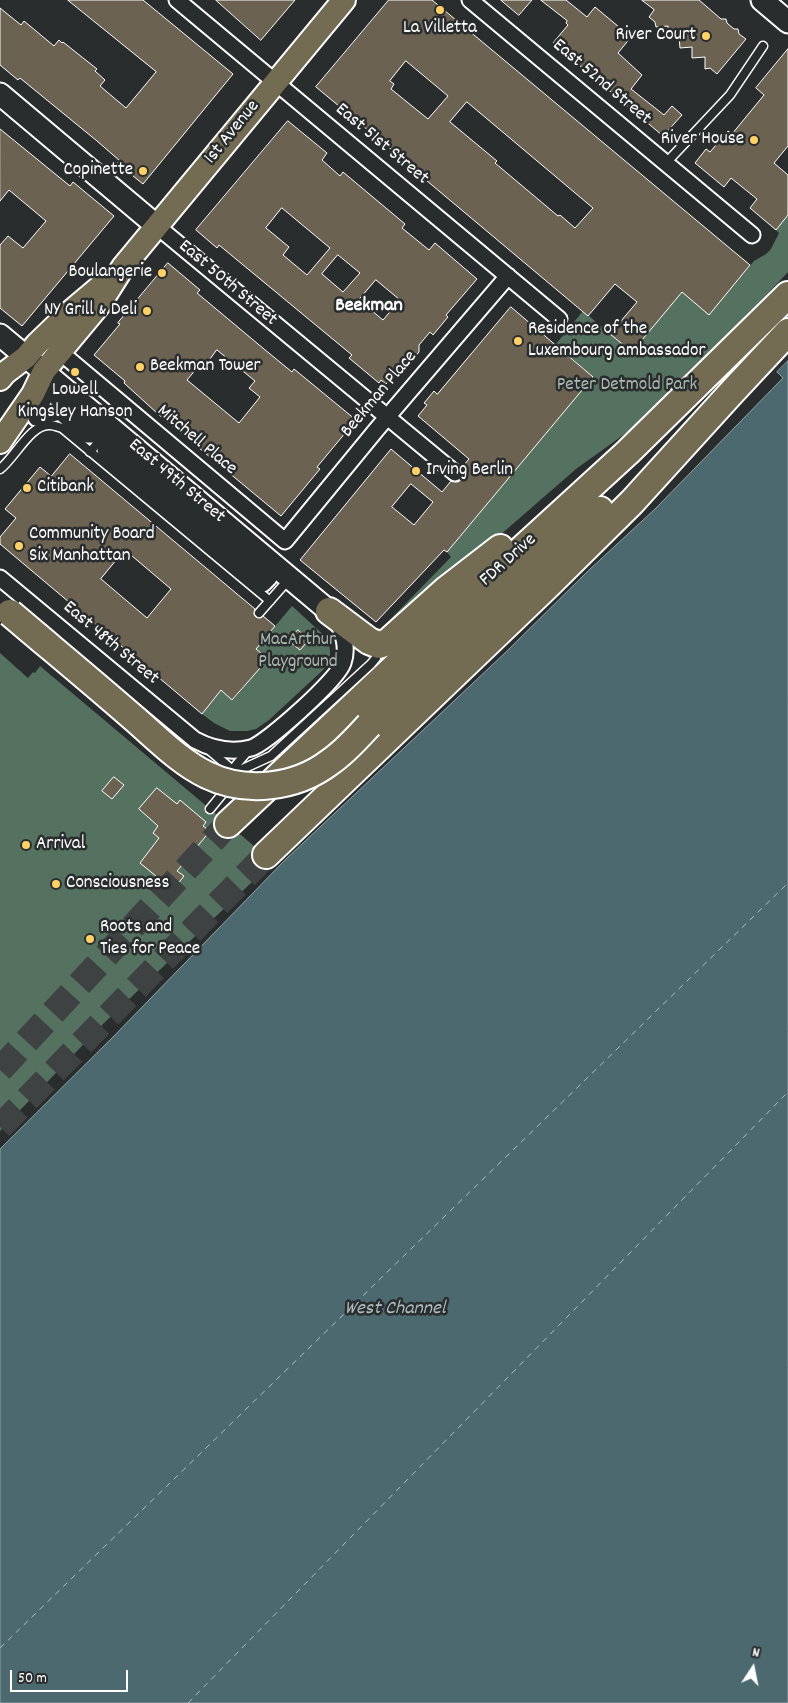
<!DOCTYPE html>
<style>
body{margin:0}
#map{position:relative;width:788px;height:1703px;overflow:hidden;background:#2a2d2e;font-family:Dekko,sans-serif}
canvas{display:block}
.north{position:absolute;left:728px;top:1643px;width:50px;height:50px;-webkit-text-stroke:4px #2a2d2e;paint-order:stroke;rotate:11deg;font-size:14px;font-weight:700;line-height:20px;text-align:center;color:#fff}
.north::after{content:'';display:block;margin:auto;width:18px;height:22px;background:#fff;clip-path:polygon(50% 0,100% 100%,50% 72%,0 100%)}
.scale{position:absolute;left:10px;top:1670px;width:118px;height:22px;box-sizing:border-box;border:2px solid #fff;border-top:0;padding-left:6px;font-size:15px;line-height:18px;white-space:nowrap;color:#fff;-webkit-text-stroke:4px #2a2d2e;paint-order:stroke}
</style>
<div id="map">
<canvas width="788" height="1703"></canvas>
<div class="north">N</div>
<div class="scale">50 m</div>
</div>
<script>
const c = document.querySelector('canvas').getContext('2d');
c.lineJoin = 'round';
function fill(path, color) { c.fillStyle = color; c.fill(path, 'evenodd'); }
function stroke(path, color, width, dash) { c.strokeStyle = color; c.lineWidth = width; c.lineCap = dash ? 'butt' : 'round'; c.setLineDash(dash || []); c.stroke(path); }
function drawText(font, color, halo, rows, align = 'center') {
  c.font = font + ' Dekko,sans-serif'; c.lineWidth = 5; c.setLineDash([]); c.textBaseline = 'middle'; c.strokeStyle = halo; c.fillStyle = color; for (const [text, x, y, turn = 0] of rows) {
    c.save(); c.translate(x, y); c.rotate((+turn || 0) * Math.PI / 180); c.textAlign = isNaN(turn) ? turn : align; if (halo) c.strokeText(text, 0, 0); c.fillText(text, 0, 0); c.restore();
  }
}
const green = new Path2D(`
 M 788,215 L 788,272 L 739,324 L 633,428 L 576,469 L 390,631 L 378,632 L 451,557 L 447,552 L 593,377 L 556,344 L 583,311 L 632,352 L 685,288 L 709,314 L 754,261 L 766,254 L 771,249 L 779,233 L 776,230 Z
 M 292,606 L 327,638 L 330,650 L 330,658 L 323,670 L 269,720 L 256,729 L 247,731 L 230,731 L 214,723 L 202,714 L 221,690 L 233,700 L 267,659 L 256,649 Z
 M 0,653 L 28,678 L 33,672 L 35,673 L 40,666 L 273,862 L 104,1023 L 0,1131 Z`);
const water = new Path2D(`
 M 788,361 L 788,1703 L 0,1703 L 0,1149 L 115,1035 L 285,860 L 506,652 L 588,571 L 655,509 L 783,378 L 777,372 Z`);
const ferry = new Path2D(`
 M 0,1648 L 788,883
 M 188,1703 L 788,1092`);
const building = new Path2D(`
 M 68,0 L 143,0 L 233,74 L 143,184 L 117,163 L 120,161 L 97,141 L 20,78 L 18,80 L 0,65 L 0,8 L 21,25 L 24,21 L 54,46 L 59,40 L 62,43 L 63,42 L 97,69 L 95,71 L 105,80 L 100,86 L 126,108 L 156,72 Z
 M 216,0 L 295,0 L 261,40 Z
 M 389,0 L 432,0 L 750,265 L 709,315 L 682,292 L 632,352 L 610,334 L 637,302 L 615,284 L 588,316 L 408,165 L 409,163 L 398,155 L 316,87 ZM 406,61 L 448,96 L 428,119 L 391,89 L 394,84 L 390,81 ZM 467,102 L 593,208 L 575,228 L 560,215 L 558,216 L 495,163 L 497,161 L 450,122 Z
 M 501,0 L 532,0 L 519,15 Z
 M 541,0 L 566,0 L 587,17 L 595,7 L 631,37 L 618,53 L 642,75 L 631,89 L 664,115 L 672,106 L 682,115 L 663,136 L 553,43 L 568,25 L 566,23 L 567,21 Z
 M 642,0 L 699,0 L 721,19 L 726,19 L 727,23 L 734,29 L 738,29 L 739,34 L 746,39 L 717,74 L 710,68 L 705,69 L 705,57 L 692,58 L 692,47 L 680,48 L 679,37 L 668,37 L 668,26 L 656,27 L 655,22 L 649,17 L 654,10 Z
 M 788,49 L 788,146 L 774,163 L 788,175 L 788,215 L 776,230 L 750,208 L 757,199 L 731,178 L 724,187 L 695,163 L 706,149 L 710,152 L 728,131 L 732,134 L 764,95 L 756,88 Z
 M 288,121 L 327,153 L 322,160 L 340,176 L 343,172 L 405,224 L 402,228 L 429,250 L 435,243 L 477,279 L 446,315 L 448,317 L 433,335 L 430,332 L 419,345 L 419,352 L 402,372 L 396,373 L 386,384 L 381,380 L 379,383 L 349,358 L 352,355 L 219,245 L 217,248 L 196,230 ZM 282,208 L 330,248 L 307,275 L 283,255 L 289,247 L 266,228 ZM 338,255 L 360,273 L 343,292 L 322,274 ZM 376,280 L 400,300 L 383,320 L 359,300 Z
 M 0,129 L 70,186 L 73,182 L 114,216 L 22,326 L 0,308 L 0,245 L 8,236 L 23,248 L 46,221 L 9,190 L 0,201 Z
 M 168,263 L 200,290 L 197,293 L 264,349 L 292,372 L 294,369 L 356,420 L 317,467 L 320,469 L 281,516 L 158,414 L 124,383 L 125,381 L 94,355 L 120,324 L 118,323 ZM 217,350 L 255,381 L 249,388 L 260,397 L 239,423 L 187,380 L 203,361 L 206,364 Z
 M 511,307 L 593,377 L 447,552 L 444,550 L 376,622 L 300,560 L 391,449 L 442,492 L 451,481 L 458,482 L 462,479 L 464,474 L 462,467 L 469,459 L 418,416 L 427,405 L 424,403 L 434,391 L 437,394 ZM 411,484 L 433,502 L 414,525 L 392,507 Z
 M 70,454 L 255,609 L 254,614 L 256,617 L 260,618 L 263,616 L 275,626 L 256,649 L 268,659 L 232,700 L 221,690 L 202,714 L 0,544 L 0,537 L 16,518 L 5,509 L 40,467 L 51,476 ZM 125,550 L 171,589 L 147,618 L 101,579 Z
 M 298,630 L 309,640 L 300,650 L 289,641 Z
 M 114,777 L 124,785 L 112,799 L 102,791 Z
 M 157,788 L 177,804 L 180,800 L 206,822 L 203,826 L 210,831 L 177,871 L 184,876 L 173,890 L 140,863 L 159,838 L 153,833 L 158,826 L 139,809 Z`);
const highwayTunnel = new Path2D(`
 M 0,1070 L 228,824
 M 0,1127 L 266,855`);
const lane = new Path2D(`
 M 666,163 L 730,95 L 763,46
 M 90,452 L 110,428
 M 0,469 C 14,459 31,423 50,425 C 54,425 58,427 62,428 L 270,601
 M 259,613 L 289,579
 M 208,749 L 229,767 L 234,773
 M 234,773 L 271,756 L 371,664 L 376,658 L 379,648
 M 233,775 L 236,765 L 248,751
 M 210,809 L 228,787`);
const street = new Path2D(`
 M 177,0 L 559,319
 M 470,0 L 752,235
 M 158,227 L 455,473
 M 60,352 L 285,541 L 377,429 L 508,276
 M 48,394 L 53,395 L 95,431 L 92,435 L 87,435 L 60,412 L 36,418 L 45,396 Z
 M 110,444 L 269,578 L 263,584 L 105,450 Z
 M 0,578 L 195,740 C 212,749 232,753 251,748 C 267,743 338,679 343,663 C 348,649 344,632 336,620`);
const secondary = new Path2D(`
 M 762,0 L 788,22
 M 0,94 L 158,227
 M 0,335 L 329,611`);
const primary = new Path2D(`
 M 0,379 L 5,373 L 26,357 L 37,344 L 68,314 L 100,287
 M 0,442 L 33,394 L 44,371 L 99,305 L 123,267 L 344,0`);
const highway = new Path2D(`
 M 329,611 L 369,641 L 379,645 L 388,642 L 447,589 L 500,548
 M 369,725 L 517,585 L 600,510
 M 228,824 L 463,603 L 628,452 L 788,295
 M 266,855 L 548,585 L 632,502 L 732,392 L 788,332`);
const highwayBridge = new Path2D(`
 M 10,613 C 50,647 90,680 129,714 C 154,735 178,761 207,775 C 246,794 296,788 330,762 C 345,752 357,738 369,725`);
const markers = [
 [440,10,5,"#ffd166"],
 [706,36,5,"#ffd166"],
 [754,140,5,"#ffd166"],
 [143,171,5,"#ffd166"],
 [162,273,5,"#ffd166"],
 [147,311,5,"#ffd166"],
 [518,341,5,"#ffd166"],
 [140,367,5,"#ffd166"],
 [75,372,5,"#ffd166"],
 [416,471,5,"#ffd166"],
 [27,488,5,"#ffd166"],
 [19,546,5,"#ffd166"],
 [26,845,5,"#ffd166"],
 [56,884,5,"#ffd166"],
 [90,939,5,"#ffd166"]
];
const poiNames = [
 ["La Villetta",440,29,"center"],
 ["River Court",696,36,"right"],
 ["River House",744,140,"right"],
 ["Copinette",133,171,"right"],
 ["Boulangerie",152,273,"right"],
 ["NY Grill & Deli",137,311,"right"],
 ["Residence of the",528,330],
 ["Luxembourg ambassador",528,352],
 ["Beekman Tower",150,367],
 ["Lowell",75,391,"center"],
 ["Kingsley Hanson",75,413,"center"],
 ["Irving Berlin",426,471],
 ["Citibank",37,488],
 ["Community Board",29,535],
 ["Six Manhattan",29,557],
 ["Arrival",36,845],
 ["Consciousness",66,884],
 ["Roots and",100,928],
 ["Ties for Peace",100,950]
];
const streetNames = [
 ["East 52nd Street",601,83,40],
 ["1st Avenue",233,133,-51],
 ["East 51st Street",381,145,40],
 ["East 50th Street",227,284,40],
 ["Beekman Place",380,395,-50],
 ["Mitchell Place",196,441,40],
 ["East 49th Street",176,482,40],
 ["FDR Drive",509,561,-42],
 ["East 48th Street",110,644,40]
];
const parkNames = [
 ["Peter Detmold Park",627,386],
 ["MacArthur",298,641],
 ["Playground",298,663]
];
const neighbourhoodNames = [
 ["Beekman",369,307]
];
const waterNames = [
 ["West Channel",395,1310]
];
fill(green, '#557160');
fill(water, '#4b696f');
stroke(water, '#93a5a9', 1);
stroke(ferry, '#aebcbe', 1, [6, 5]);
fill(building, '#6b6252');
stroke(building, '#fff', 1);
stroke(highwayTunnel, '#3f4243', 26, [26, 13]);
stroke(lane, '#fff', 11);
stroke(street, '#fff', 19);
stroke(secondary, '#fff', 25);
stroke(primary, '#fff', 26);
stroke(highway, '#fff', 30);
stroke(lane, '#2a2d2e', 8);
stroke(street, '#2a2d2e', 15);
stroke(secondary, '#2a2d2e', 21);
stroke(primary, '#736b52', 22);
stroke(highway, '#736b52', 26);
stroke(highwayBridge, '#fff', 30, []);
stroke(highwayBridge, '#736b52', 26);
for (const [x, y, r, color] of markers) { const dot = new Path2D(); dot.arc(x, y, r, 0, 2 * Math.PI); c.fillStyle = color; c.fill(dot); stroke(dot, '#2a2d2e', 2); }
drawText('19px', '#fff', '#2a2d2e', poiNames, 'left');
drawText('19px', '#fff', '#2a2d2e', streetNames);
drawText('19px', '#aab8b0', '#2a2d2e', parkNames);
drawText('bold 20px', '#fff', '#2a2d2e', neighbourhoodNames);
drawText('italic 20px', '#aebcbe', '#2a2d2e', waterNames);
</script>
